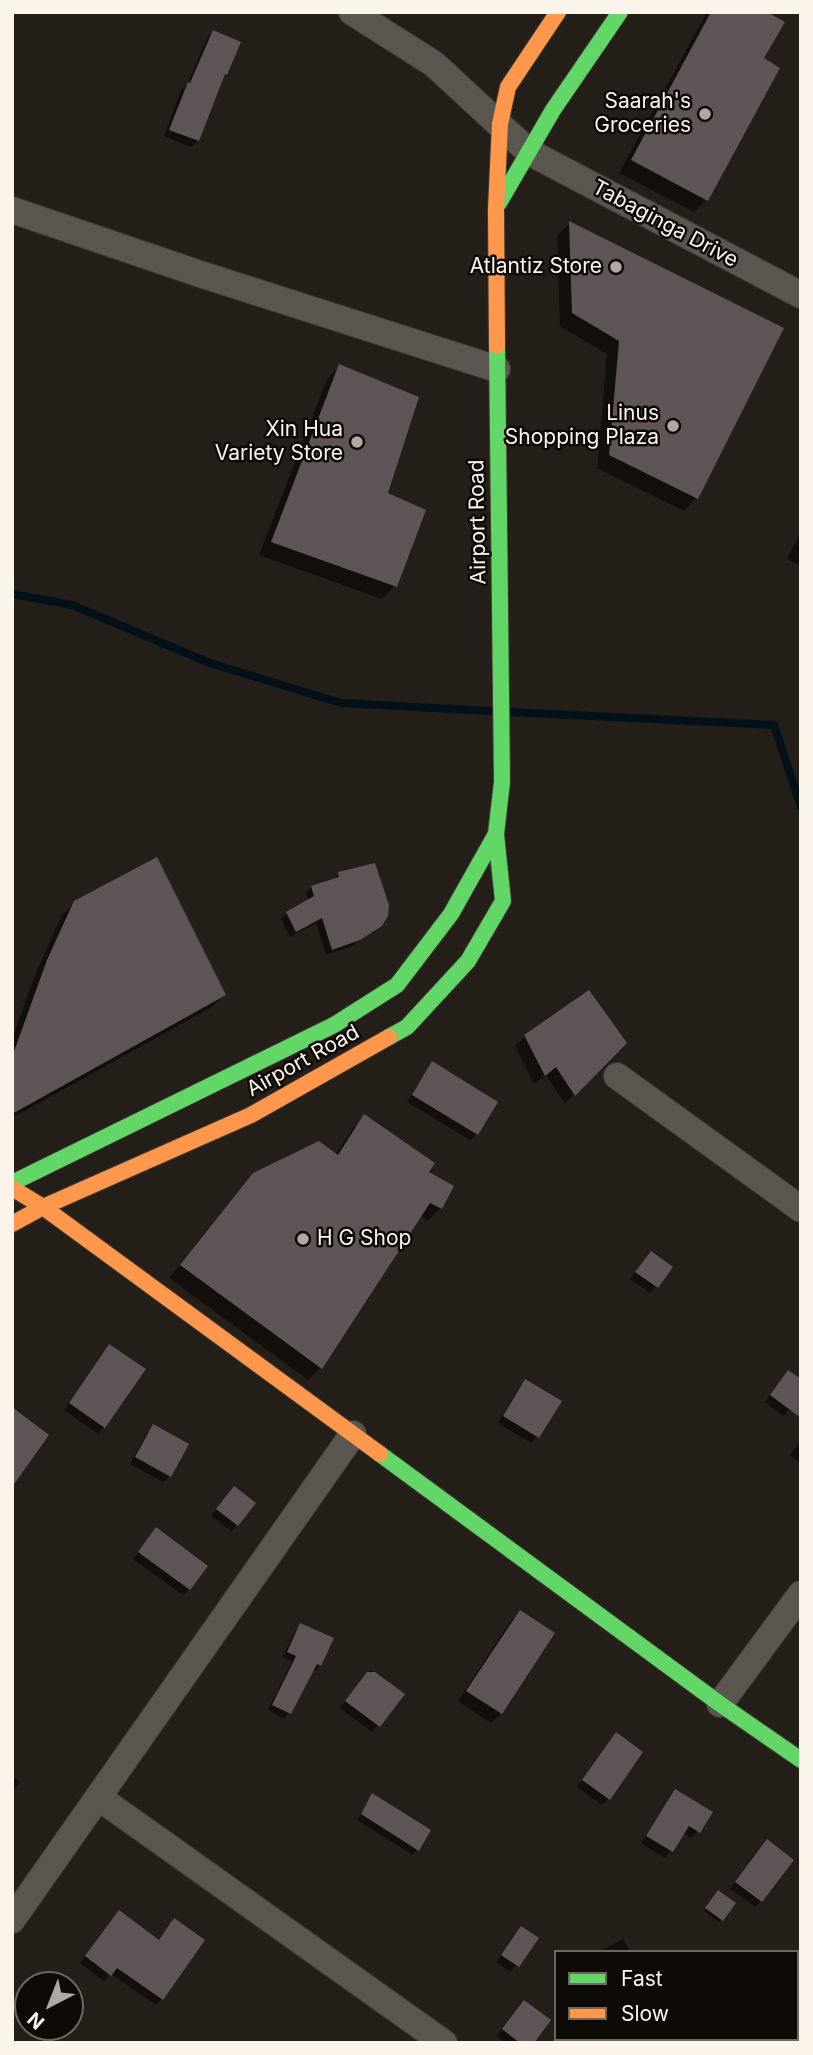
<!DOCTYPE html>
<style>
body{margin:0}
#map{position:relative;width:813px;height:2055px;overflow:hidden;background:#241f18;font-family:Inter,sans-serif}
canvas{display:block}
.frame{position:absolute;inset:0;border:14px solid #faf4eb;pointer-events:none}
.legend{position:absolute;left:554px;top:1950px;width:245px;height:91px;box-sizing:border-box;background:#0e0a05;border:2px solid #6c6861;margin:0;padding:9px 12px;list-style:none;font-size:21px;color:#faf4eb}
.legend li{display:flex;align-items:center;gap:14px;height:35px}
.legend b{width:35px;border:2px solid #6c6861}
.north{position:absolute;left:14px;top:1971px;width:70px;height:70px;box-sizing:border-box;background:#0e0a05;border:2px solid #6c6861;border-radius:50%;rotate:222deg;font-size:19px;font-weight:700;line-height:28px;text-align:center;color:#faf4eb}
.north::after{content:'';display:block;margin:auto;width:24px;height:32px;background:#afa9a1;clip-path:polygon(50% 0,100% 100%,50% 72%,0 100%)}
</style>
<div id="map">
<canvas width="813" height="2055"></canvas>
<div class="frame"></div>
<ul class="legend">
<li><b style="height:9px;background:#63d668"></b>Fast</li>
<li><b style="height:9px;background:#ff974d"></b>Slow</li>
</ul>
<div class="north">N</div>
</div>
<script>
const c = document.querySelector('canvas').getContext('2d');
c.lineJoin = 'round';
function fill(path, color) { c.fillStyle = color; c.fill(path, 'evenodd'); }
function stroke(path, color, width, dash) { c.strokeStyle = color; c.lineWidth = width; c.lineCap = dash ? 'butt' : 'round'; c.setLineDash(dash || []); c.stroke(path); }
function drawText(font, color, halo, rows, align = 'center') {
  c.font = font + ' Inter,sans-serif'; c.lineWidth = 5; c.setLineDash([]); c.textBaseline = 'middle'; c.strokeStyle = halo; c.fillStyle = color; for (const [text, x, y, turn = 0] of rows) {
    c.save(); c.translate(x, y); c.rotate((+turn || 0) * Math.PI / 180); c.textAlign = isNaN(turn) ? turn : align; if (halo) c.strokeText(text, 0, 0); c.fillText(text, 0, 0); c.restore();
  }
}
const shadow = new Path2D(`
 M 707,12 L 764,12 L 762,58 L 706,200 L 694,212 L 619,173 Z
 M 213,32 L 225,74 L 221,78 L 198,140 L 191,147 L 164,136 L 181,90 L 187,85 L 207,38 Z
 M 570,223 L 782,329 L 696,498 L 684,511 L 597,468 L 607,354 L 560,326 L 557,236 Z
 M 340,366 L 386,494 L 395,586 L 382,599 L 259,555 L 327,379 Z
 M 801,532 L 801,566 L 787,559 Z
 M 339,874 L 381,925 L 352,946 L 326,955 L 316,923 L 290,937 L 281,919 L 287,913 L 309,901 L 306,893 L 312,887 L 333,880 Z
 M 75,903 L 224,995 L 212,1007 L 12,1118 L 12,1039 L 35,975 L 62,915 Z
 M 525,1036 L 625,1043 L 565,1104 L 546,1075 L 534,1084 L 515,1046 Z
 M 432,1064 L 477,1134 L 470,1140 L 407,1102 Z
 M 365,1116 L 426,1173 L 452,1187 L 441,1208 L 428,1221 L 420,1216 L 320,1368 L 308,1380 L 169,1278 L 254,1175 L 335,1155 L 353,1128 Z
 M 651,1253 L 671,1267 L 650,1293 L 630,1279 Z
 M 103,1352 L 104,1427 L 98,1434 L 64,1410 Z
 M 782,1379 L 790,1409 L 783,1416 L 765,1402 Z
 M 525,1381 L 538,1436 L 531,1443 L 498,1423 L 519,1387 Z
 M 153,1427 L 170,1476 L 163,1482 L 130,1464 L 147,1433 Z
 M 801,1440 L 801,1463 L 790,1455 Z
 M 228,1495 L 237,1525 L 231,1531 L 211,1516 Z
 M 150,1536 L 189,1589 L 183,1595 L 133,1559 Z
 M 520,1612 L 553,1634 L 501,1713 L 491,1723 L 458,1701 L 510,1622 Z
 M 300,1626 L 331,1639 L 320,1665 L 314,1671 L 312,1670 L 289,1713 L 284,1719 L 268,1710 L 292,1661 L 283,1657 L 295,1631 Z
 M 370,1670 L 402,1694 L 372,1732 L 340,1708 Z
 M 616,1734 L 608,1799 L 602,1805 L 577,1787 Z
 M 12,1776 L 20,1782 L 12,1792 Z
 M 676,1791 L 710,1813 L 692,1838 L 683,1833 L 665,1858 L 641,1843 Z
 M 373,1795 L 429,1831 L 413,1855 L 357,1820 Z
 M 761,1848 L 761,1901 L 755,1907 L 730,1889 Z
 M 715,1895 L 721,1920 L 719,1922 L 704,1911 Z
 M 113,1919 L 158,1941 L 174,1920 L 162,1999 L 156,2005 L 111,1974 L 104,1981 L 80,1963 Z
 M 515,1934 L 536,1938 L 511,1972 L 496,1962 Z
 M 623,1939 L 630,1952 L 599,1952 Z
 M 518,2009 L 532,2043 L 505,2043 L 497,2036 Z
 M 605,2039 L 627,2039 L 636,2043 L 603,2043 Z`);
const stream = new Path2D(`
 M 12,594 L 72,605 L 210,663 L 341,703 L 491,711
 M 511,712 L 774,725 L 801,807`);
const building = new Path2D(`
 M 711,12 L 767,12 L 785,22 L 764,58 L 780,68 L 708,201 L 631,160 Z
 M 213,30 L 241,42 L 227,75 L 225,74 L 199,141 L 169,130 L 188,82 L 190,83 Z
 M 569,221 L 784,328 L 698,499 L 609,455 L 619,341 L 572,313 Z
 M 339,364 L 419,397 L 388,493 L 426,510 L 397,587 L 271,542 Z
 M 157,857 L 226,995 L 12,1114 L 12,1057 L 47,960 L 74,901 Z
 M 375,863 L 389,905 L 388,916 L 382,926 L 360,940 L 332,950 L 322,918 L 296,932 L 286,912 L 314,896 L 311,886 L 339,877 L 338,872 Z
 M 589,990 L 627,1043 L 575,1096 L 556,1067 L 545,1076 L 524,1035 Z
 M 432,1061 L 498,1102 L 478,1135 L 412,1095 Z
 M 364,1114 L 435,1163 L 429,1172 L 454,1186 L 442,1209 L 430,1203 L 322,1369 L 180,1265 L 253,1173 L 319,1141 L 338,1155 Z
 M 651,1251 L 673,1267 L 658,1288 L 635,1272 Z
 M 109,1344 L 146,1369 L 105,1428 L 69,1403 Z
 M 788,1370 L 801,1379 L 801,1418 L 770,1395 Z
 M 525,1379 L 562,1401 L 539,1438 L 503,1416 Z
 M 12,1407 L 49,1435 L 12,1487 Z
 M 153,1424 L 189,1444 L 171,1477 L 135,1457 Z
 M 234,1486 L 256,1503 L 238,1526 L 216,1509 Z
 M 156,1527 L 208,1566 L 190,1590 L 138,1552 Z
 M 520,1610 L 555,1633 L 502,1714 L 466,1691 Z
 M 300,1623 L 334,1638 L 321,1666 L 317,1664 L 291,1714 L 272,1705 L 296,1656 L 287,1652 Z
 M 367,1672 L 375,1672 L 405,1694 L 380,1727 L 345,1701 Z
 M 616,1732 L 643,1752 L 610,1800 L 582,1780 Z
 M 675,1789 L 713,1812 L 700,1833 L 689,1826 L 673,1852 L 646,1836 Z
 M 372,1793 L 431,1830 L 419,1851 L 361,1814 Z
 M 767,1839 L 794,1860 L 762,1902 L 735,1882 Z
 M 718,1890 L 736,1903 L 723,1921 L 705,1908 Z
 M 119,1910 L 159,1940 L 174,1918 L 205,1940 L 163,2000 L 117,1968 L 111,1976 L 85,1956 Z
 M 521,1926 L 539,1938 L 519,1967 L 501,1955 Z
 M 524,2000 L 551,2020 L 534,2043 L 520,2043 L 502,2029 Z`);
const street = new Path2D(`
 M 352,12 L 434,64 L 529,152 L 801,295
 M 12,210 L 200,274 L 497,369
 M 617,1076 L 801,1209
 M 720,1704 L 801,1594
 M 98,1797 L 444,2043
 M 12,1920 L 353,1434`);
const fast = new Path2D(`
 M 499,203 L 553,110 L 620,12
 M 389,1037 L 407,1027 L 468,961 L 503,901 L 496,834 L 502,782 L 497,346
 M 12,1183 L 334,1025 L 397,985 L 451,914 L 496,834
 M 380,1454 L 720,1704 L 801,1760`);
const slow = new Path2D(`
 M 497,346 L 496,209 L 500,124 L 508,87 L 558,12
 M 12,1188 L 43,1207 L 380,1454
 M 12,1224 L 43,1207 L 251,1115 L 389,1037`);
const markers = [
 [705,114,7,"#afa9a1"],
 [616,267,7,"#afa9a1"],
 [673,426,7,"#afa9a1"],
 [357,442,7,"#afa9a1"],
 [303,1239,7,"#afa9a1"]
];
const poiNames = [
 ["Saarah's",691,102],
 ["Groceries",691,126],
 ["Atlantiz Store",602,267],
 ["Linus",659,414],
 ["Shopping Plaza",659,438],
 ["Xin Hua",343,430],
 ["Variety Store",343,454],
 ["H G Shop",317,1239,"left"]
];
const streetNames = [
 ["Tabaginga Drive",665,224,28],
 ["Airport Road",478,522,-91],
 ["Airport Road",303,1061,-29]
];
fill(shadow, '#0007');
stroke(stream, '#03111a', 8);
fill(building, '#5f5557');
stroke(street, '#403c36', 28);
stroke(fast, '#403c36', 18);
stroke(slow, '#403c36', 18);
stroke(street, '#5a5650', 26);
stroke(fast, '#63d668', 16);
stroke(slow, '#ff974d', 16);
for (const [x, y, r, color] of markers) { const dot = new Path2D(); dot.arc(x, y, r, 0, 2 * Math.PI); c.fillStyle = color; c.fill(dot); stroke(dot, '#0e0a05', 2.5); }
drawText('21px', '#faf4eb', '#0e0a05', poiNames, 'right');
drawText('21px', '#faf4eb', '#0e0a05', streetNames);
</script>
